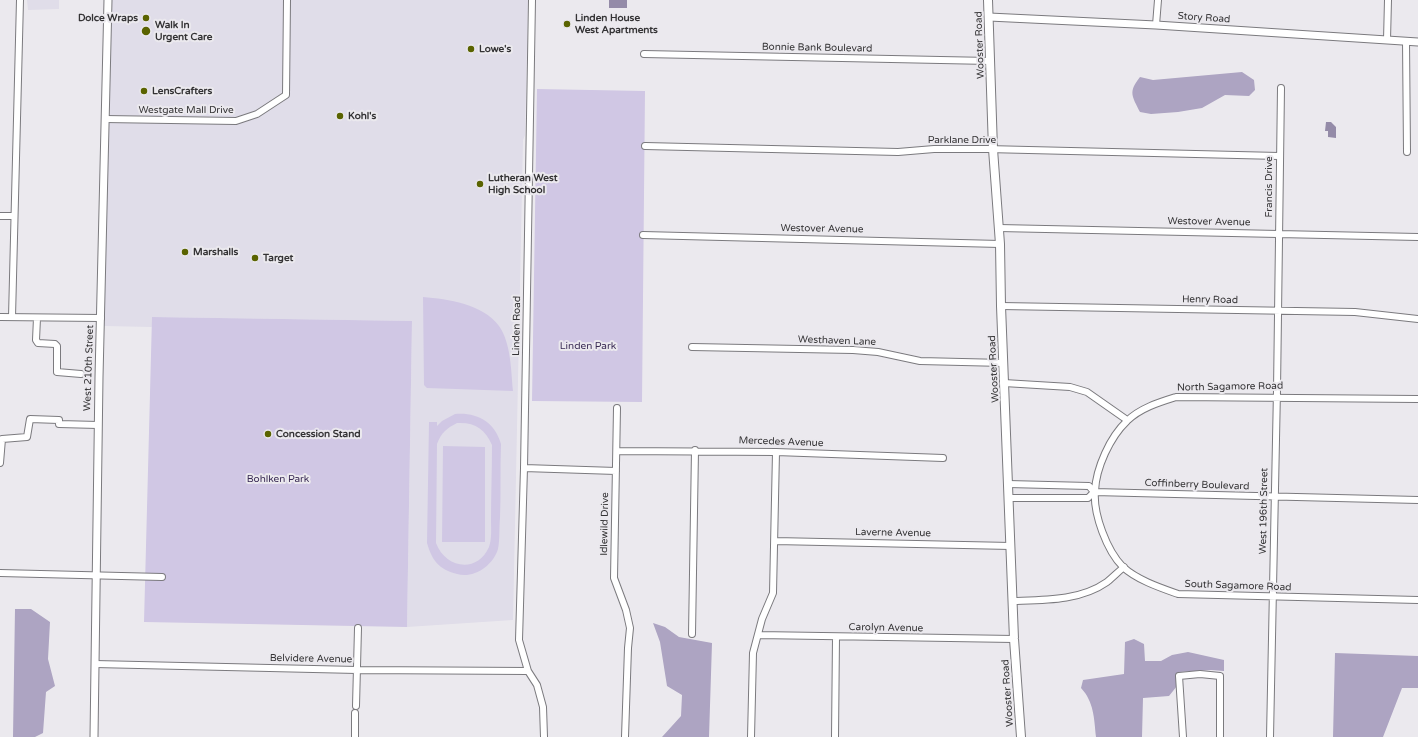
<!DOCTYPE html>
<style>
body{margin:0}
canvas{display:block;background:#ebe9ee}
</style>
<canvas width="1418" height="737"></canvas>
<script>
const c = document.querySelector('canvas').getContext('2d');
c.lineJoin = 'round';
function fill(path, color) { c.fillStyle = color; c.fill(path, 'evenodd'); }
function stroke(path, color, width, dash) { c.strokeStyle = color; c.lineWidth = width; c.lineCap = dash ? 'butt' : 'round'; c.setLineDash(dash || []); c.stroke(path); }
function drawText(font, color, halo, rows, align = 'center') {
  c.font = font + ' "Varela Round",sans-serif'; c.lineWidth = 4; c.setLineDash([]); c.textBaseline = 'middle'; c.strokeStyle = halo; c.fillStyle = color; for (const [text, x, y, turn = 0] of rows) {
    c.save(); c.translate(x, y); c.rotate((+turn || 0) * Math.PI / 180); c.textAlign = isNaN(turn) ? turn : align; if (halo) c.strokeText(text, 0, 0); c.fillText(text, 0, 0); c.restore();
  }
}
const built = new Path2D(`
 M 27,0 L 59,0 L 59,9 L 28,10 Z
 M 112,0 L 528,0 L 525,135 L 523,140 L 513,620 L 407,627 L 412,321 L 152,317 L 152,327 L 104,326 Z`);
const green = new Path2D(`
 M 537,89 L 645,91 L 642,402 L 532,401 Z
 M 423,297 C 448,299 483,304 499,326 C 511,343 511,370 513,391 L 427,388 L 424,385 Z
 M 152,317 L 412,321 L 407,627 L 144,622 Z
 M 455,414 C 477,412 495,422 501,444 C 500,469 501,494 500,518 C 499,528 500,540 498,549 C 493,566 473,579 457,574 C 438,569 432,560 427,543 L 429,422 L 437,422 L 437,426 L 442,421 ZM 457,423 C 475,422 485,429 492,445 C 492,470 491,495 491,519 C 491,528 492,539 489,547 C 477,574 445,568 436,543 L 437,444 C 441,433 447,428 457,423 Z
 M 443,446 L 485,447 L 485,542 L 442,542 Z`);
const forest = new Path2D(`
 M 1242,72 L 1254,80 L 1255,90 L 1249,96 L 1225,95 L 1202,108 L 1178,112 L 1151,114 L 1140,112 C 1132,96 1128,92 1140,77 L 1153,80 Z
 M 15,609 L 31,609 L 50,622 L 48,659 L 55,686 L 46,692 L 43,733 L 35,737 L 13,737 Z
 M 653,623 L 665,627 L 679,637 L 712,643 L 709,737 L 662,737 L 681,716 L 682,695 L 667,686 L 660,642 Z
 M 1134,639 L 1144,644 L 1145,661 L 1161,661 L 1172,655 L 1188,652 L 1224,660 L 1224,671 L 1211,670 L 1179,672 L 1177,686 L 1169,696 L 1143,698 L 1142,737 L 1096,737 C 1094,718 1094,702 1081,688 L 1083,680 L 1124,674 L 1125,642 Z
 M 1335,653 L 1418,656 L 1418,688 L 1402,688 L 1383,737 L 1333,737 Z`);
const water = new Path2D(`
 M 609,0 L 627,0 L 627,8 L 609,8 Z
 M 1326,122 L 1331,122 L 1336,127 L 1336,138 L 1328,137 L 1328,131 L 1325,131 Z`);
const minor = new Path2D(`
 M 532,0 L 524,468 L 519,640 L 528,671 L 537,685 L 543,707 L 544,737
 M 1156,25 L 1158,0
 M 1387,40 L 1388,0
 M 1406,41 L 1407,152
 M 644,54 L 990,61
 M 105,119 L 236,121 L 257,114 L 286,95 L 287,0
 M 645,146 L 898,152 L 934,149 L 987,149 L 1279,156
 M 0,216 L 14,216
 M 999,228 L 1418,237
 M 643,235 L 1000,244
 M 1001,306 L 1355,312 L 1418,319
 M 0,317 L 101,318
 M 12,317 L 20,0
 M 37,318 L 36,340 L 38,343 L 55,344 L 57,346 L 57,372 L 81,374
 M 692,347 L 853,350 L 878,352 L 920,361 L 1004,363
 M 1004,383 L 1070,387 L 1087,392 L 1127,420
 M 1418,399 L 1176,397 C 1160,402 1140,408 1127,421 C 1110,437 1096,468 1095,491 C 1093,514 1107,551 1123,567 C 1137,580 1161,588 1178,594 L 1418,600
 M 617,408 L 614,578 L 626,610 L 630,628 L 628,648 L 625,737
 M 617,451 L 776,452 L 943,458
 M 0,463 L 2,439 L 27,437 L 30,419 L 59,420 L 59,424 L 98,425
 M 524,468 L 616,471
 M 1008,484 L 1089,486 L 1094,492
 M 1009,498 L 1088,498 L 1094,492 L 1418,500
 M 775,541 L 1011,546
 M 0,573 L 162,577
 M 1013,601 C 1044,600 1080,601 1107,582 C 1113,577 1118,572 1124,567
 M 692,634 L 695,450
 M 758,635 L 1014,639
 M 95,664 L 357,670 L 528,671
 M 356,706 L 358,628
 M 355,737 L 355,713
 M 751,737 L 753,653 L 762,619 L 773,593 L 776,452
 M 835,737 L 836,637
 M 1183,737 L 1179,676 L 1200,674 L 1220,676 L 1220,737
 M 1270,737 L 1277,390 L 1281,88`);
const tertiary = new Path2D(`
 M 989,17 L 1156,25 L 1418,42
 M 94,737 L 99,377 L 108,0`);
const secondary = new Path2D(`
 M 988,0 L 993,149 L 1000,244 L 1001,306 L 1014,639 L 1021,737`);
const markers = [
 [146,18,4,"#5a6300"],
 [567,24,4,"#5a6300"],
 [146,31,5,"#5a6300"],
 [471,49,4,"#5a6300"],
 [144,91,4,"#5a6300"],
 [340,116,4,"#5a6300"],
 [480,184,4,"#5a6300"],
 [185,252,4,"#5a6300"],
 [255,258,4,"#5a6300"],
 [268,434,4,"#5a6300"]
];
const poiNames = [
 ["Dolce Wraps",138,18,"right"],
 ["Linden House",575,18],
 ["West Apartments",575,30],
 ["Walk In",155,25],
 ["Urgent Care",155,37],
 ["Lowe's",479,49],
 ["LensCrafters",152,91],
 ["Kohl's",348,116],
 ["Lutheran West",488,178],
 ["High School",488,190],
 ["Marshalls",193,252],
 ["Target",263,258],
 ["Concession Stand",276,434]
];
const streetNames = [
 ["Story Road",1204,18,4],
 ["Wooster Road",980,45,-92],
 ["Bonnie Bank Boulevard",817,48,1],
 ["Westgate Mall Drive",186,110],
 ["Parklane Drive",962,140],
 ["Francis Drive",1269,187,-90],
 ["Westover Avenue",1209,222,1],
 ["Westover Avenue",822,229,1],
 ["Henry Road",1210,300,1],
 ["Linden Road",517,326,-89],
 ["Westhaven Lane",837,341,2],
 ["West 210th Street",89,368,-88],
 ["Wooster Road",994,369,-93],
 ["North Sagamore Road",1230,387,-1],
 ["Mercedes Avenue",781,442,2],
 ["Coffinberry Boulevard",1197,485,2],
 ["West 196th Street",1264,511,-89],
 ["Idlewild Drive",605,524,-89],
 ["Laverne Avenue",893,533,1],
 ["South Sagamore Road",1238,586,2],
 ["Carolyn Avenue",886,628,1],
 ["Belvidere Avenue",311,659,1],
 ["Wooster Road",1008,693,-94]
];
const parkNames = [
 ["Linden Park",588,346],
 ["Bohlken Park",278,479]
];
fill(built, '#e0dde9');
fill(green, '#d0c7e4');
fill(forest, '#ada4c2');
fill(water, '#948ba8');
stroke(minor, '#7b7a7e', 8);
stroke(tertiary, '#7b7a7e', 9);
stroke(secondary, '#7b7a7e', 10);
stroke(minor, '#fff', 6);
stroke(tertiary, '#fff', 7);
stroke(secondary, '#fff', 8);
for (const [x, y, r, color] of markers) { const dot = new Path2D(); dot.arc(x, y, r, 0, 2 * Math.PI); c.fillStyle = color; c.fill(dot); stroke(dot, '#ebe9ee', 1.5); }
drawText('bold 10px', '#343335', '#ebe9ee', poiNames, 'left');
drawText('10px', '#343335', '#ebe9ee', streetNames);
drawText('10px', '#392a54', '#ebe9ee', parkNames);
</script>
